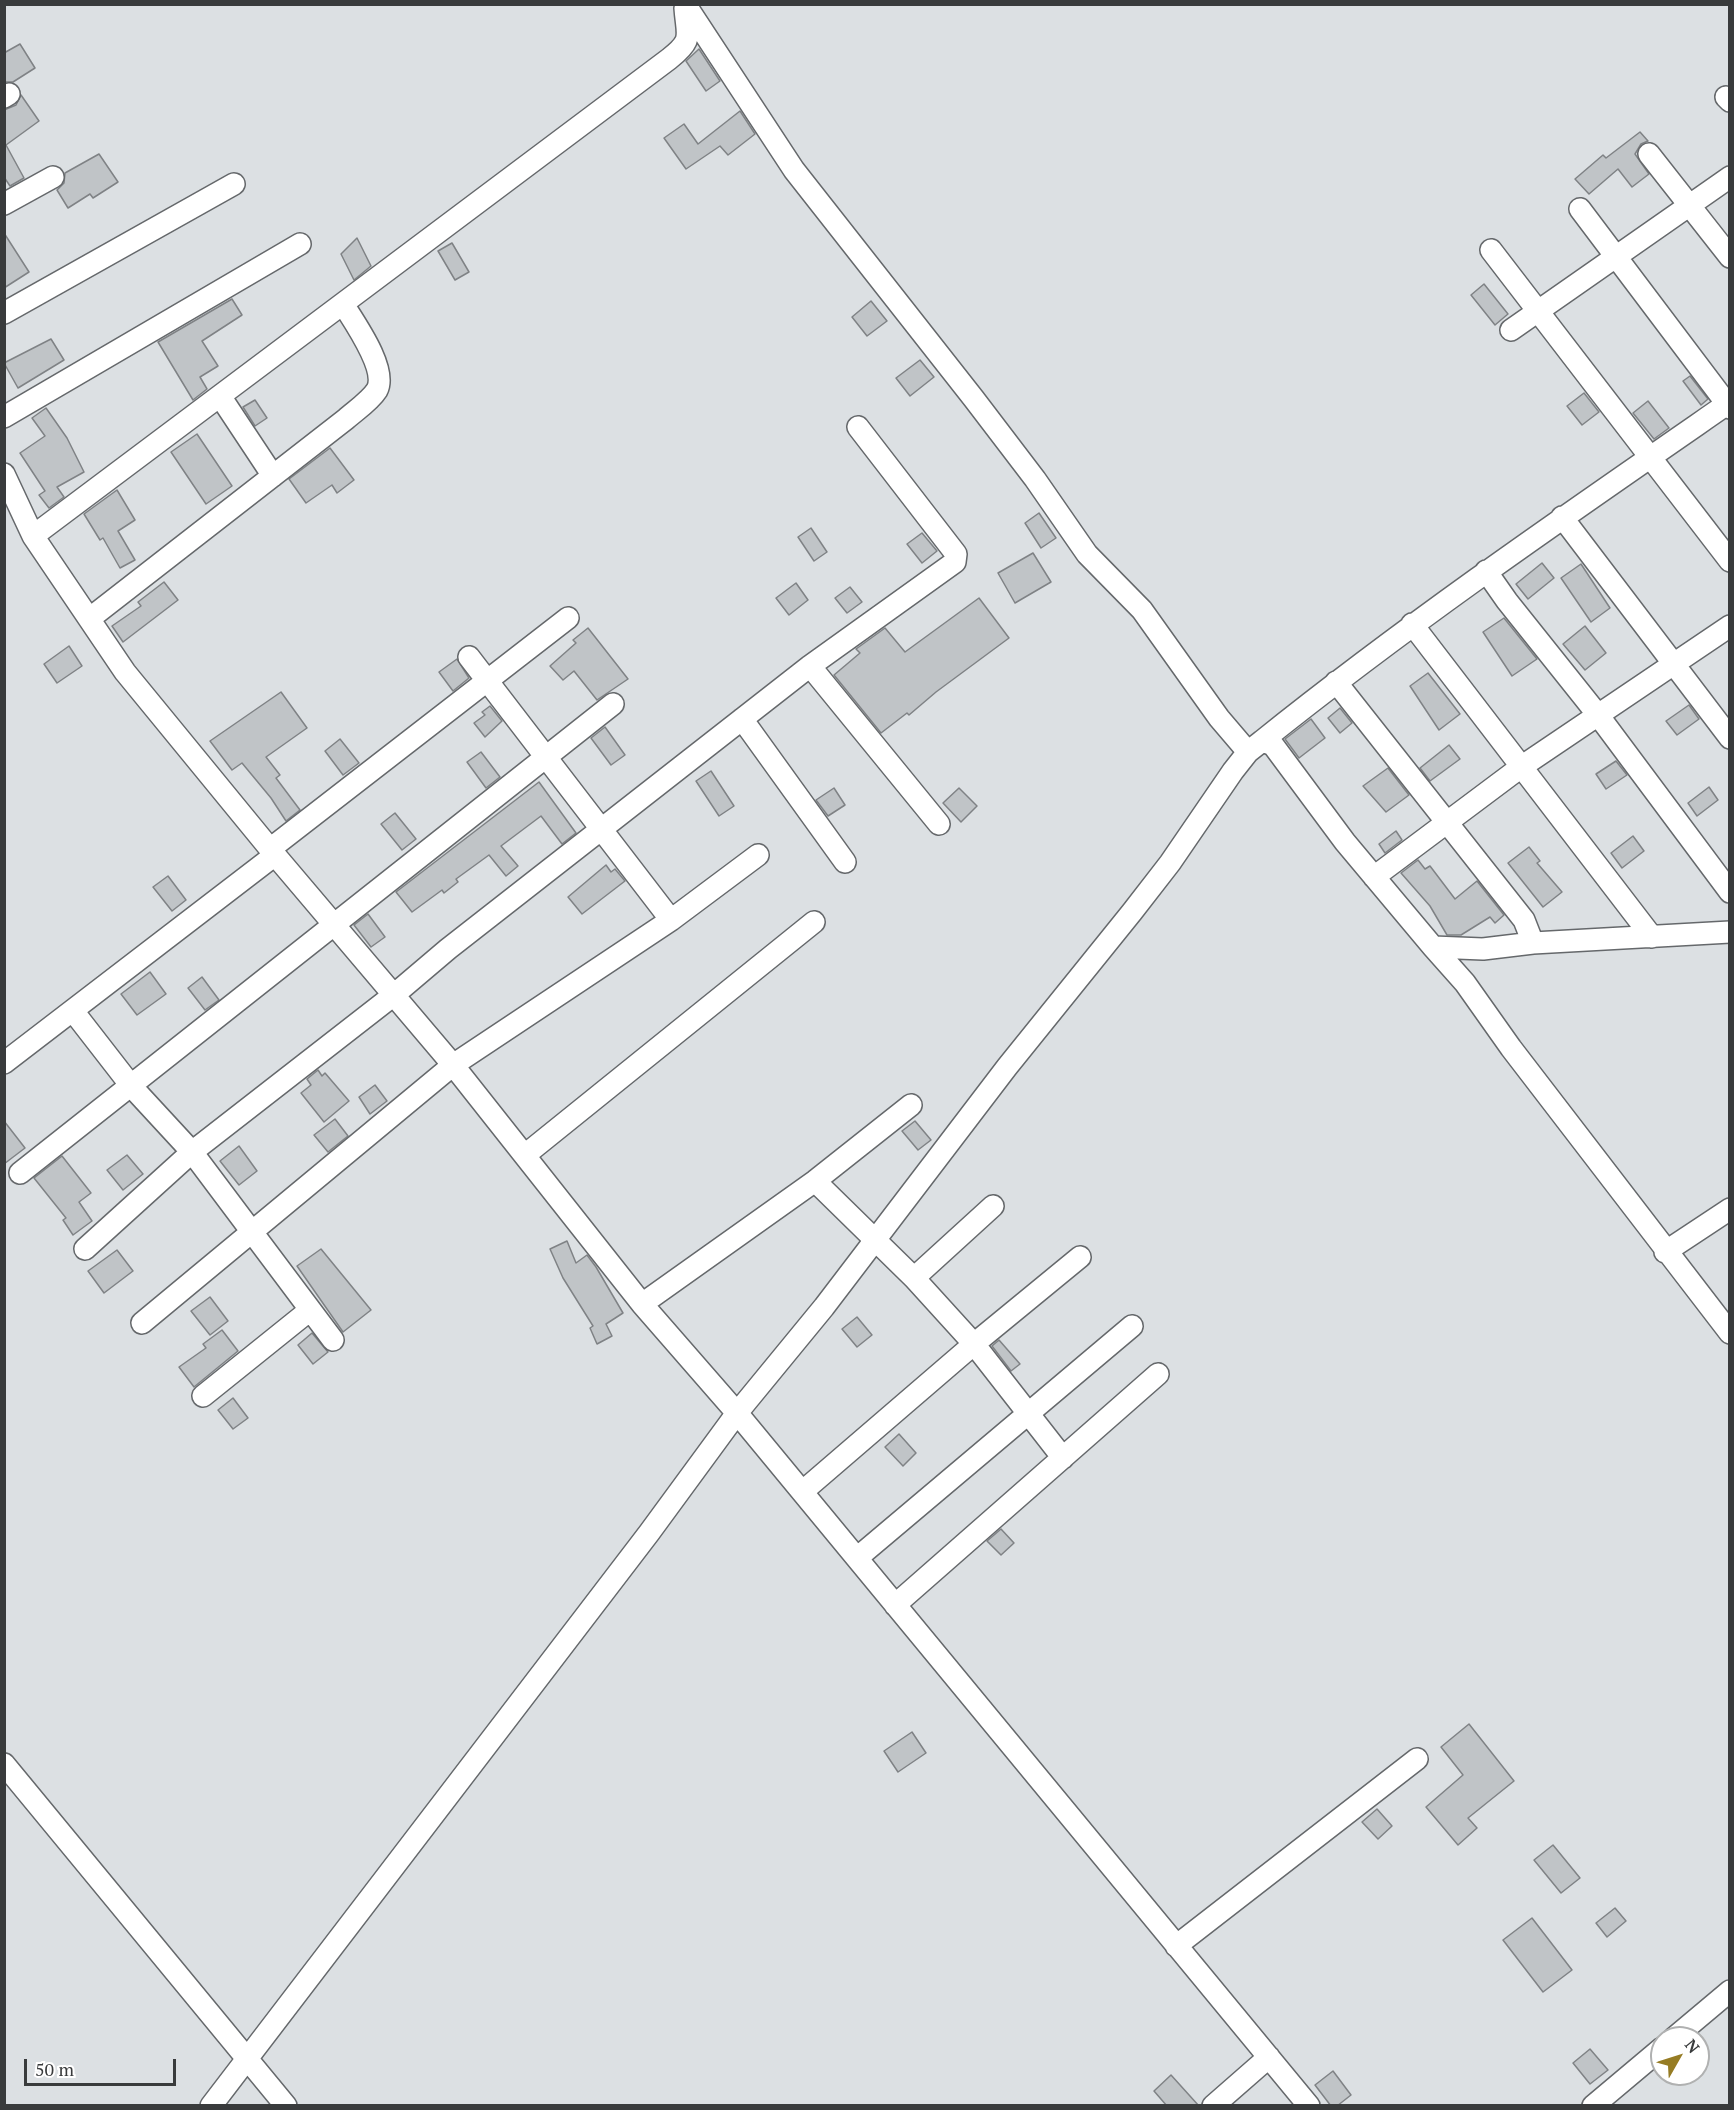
<!DOCTYPE html>
<style>
body{margin:0}
#map{position:relative;width:1734px;height:2110px;overflow:hidden;background:#dce0e3;font-family:"PT Serif",serif}
canvas{display:block}
.frame{position:absolute;inset:0;border:6px solid #393b3c;pointer-events:none}
.north{position:absolute;left:1650px;top:2026px;width:60px;height:60px;box-sizing:border-box;background:#fff;border:2px solid #b0b1b1;border-radius:50%;rotate:51deg;font-size:16px;font-weight:700;line-height:24px;text-align:center;color:#393b3c}
.north::after{content:'';display:block;margin:auto;width:21px;height:27px;background:#967c24;clip-path:polygon(50% 0,100% 100%,50% 72%,0 100%)}
.scale{position:absolute;left:24px;top:2059px;width:152px;height:27px;box-sizing:border-box;border:3px solid #393b3c;border-top:0;padding-left:8px;font-size:18px;line-height:21px;white-space:nowrap;color:#393b3c;-webkit-text-stroke:4px #fff;paint-order:stroke}
</style>
<div id="map">
<canvas width="1734" height="2110"></canvas>
<div class="frame"></div>
<div class="north">N</div>
<div class="scale">50 m</div>
</div>
<script>
const c = document.querySelector('canvas').getContext('2d');
c.lineJoin = 'round';
function fill(path, color) { c.fillStyle = color; c.fill(path, 'evenodd'); }
function stroke(path, color, width, dash) { c.strokeStyle = color; c.lineWidth = width; c.lineCap = dash ? 'butt' : 'round'; c.setLineDash(dash || []); c.stroke(path); }
const building = new Path2D(`
 M 20,44 L 35,68 L 13,82 L 4,82 L 4,53 Z
 M 699,49 L 720,81 L 706,91 L 686,61 Z
 M 21,95 L 39,121 L 6,145 L 24,178 L 10,186 L 4,177 L 4,110 L 16,105 Z
 M 740,111 L 755,134 L 728,155 L 720,146 L 686,169 L 664,138 L 684,124 L 698,144 Z
 M 1640,132 L 1648,141 L 1641,144 L 1635,154 L 1649,174 L 1632,187 L 1618,169 L 1589,194 L 1575,179 L 1603,155 L 1606,158 Z
 M 99,154 L 118,182 L 93,198 L 90,194 L 68,208 L 57,190 L 64,183 L 65,173 Z
 M 4,233 L 29,272 L 4,288 Z
 M 357,238 L 371,266 L 354,280 L 341,254 Z
 M 452,243 L 469,272 L 455,280 L 438,251 Z
 M 1484,284 L 1508,314 L 1495,325 L 1471,295 Z
 M 232,299 L 242,315 L 202,341 L 218,366 L 200,377 L 207,389 L 193,400 L 158,342 Z
 M 871,301 L 887,321 L 867,336 L 852,317 Z
 M 51,339 L 64,360 L 18,388 L 4,363 Z
 M 920,360 L 934,377 L 910,396 L 896,378 Z
 M 1690,376 L 1708,399 L 1701,405 L 1683,381 Z
 M 1584,393 L 1599,412 L 1582,425 L 1567,406 Z
 M 255,400 L 267,418 L 255,426 L 243,407 Z
 M 1648,401 L 1669,428 L 1654,439 L 1633,413 Z
 M 46,408 L 67,438 L 84,472 L 57,487 L 64,497 L 49,508 L 39,495 L 45,491 L 20,453 L 45,436 L 32,418 Z
 M 197,434 L 232,486 L 206,504 L 171,452 Z
 M 330,448 L 354,480 L 337,493 L 332,485 L 306,503 L 289,479 Z
 M 117,490 L 135,520 L 118,531 L 135,560 L 120,568 L 103,538 L 100,540 L 84,514 Z
 M 1039,513 L 1056,538 L 1041,548 L 1025,523 Z
 M 811,528 L 827,552 L 814,561 L 798,537 Z
 M 922,533 L 937,551 L 922,563 L 907,544 Z
 M 1033,553 L 1051,582 L 1015,603 L 998,573 Z
 M 1542,563 L 1554,578 L 1528,599 L 1516,584 Z
 M 1581,564 L 1610,608 L 1591,622 L 1561,578 Z
 M 164,582 L 178,600 L 123,642 L 112,626 L 141,606 L 138,602 Z
 M 796,583 L 808,600 L 789,615 L 776,598 Z
 M 850,587 L 862,602 L 847,613 L 835,598 Z
 M 979,598 L 1009,638 L 936,692 L 909,715 L 907,713 L 881,733 L 834,675 L 860,653 L 856,649 L 885,628 L 905,652 Z
 M 1504,618 L 1537,659 L 1512,676 L 1483,632 Z
 M 1585,626 L 1606,653 L 1585,670 L 1563,644 Z
 M 588,628 L 628,679 L 597,700 L 574,671 L 563,680 L 550,666 L 576,643 L 573,640 Z
 M 69,646 L 82,666 L 57,683 L 44,664 Z
 M 457,659 L 469,678 L 453,691 L 439,672 Z
 M 1428,673 L 1460,714 L 1439,730 L 1410,686 Z
 M 281,692 L 307,728 L 266,757 L 280,775 L 276,778 L 300,810 L 286,821 L 271,798 L 242,763 L 232,770 L 210,741 Z
 M 1689,705 L 1699,719 L 1677,735 L 1666,721 Z
 M 490,706 L 502,721 L 485,737 L 474,723 L 485,715 L 482,712 Z
 M 1340,708 L 1352,723 L 1340,733 L 1328,718 Z
 M 1311,719 L 1325,738 L 1299,758 L 1285,739 Z
 M 605,727 L 625,755 L 611,765 L 591,738 Z
 M 340,739 L 359,763 L 343,775 L 325,751 Z
 M 1449,745 L 1460,759 L 1430,781 L 1420,768 Z
 M 481,752 L 500,777 L 486,788 L 467,762 Z
 M 1616,761 L 1627,775 L 1606,789 L 1596,774 Z
 M 1388,768 L 1409,795 L 1386,812 L 1363,786 Z
 M 711,771 L 734,806 L 719,816 L 696,781 Z
 M 539,782 L 576,833 L 562,844 L 541,816 L 501,846 L 518,866 L 506,876 L 489,855 L 456,879 L 458,882 L 444,893 L 442,890 L 412,912 L 396,892 Z
 M 1709,787 L 1718,800 L 1697,816 L 1688,803 Z
 M 834,788 L 845,805 L 828,816 L 816,800 Z
 M 959,788 L 977,806 L 961,822 L 943,803 Z
 M 395,813 L 416,839 L 402,850 L 381,824 Z
 M 1396,831 L 1402,840 L 1385,853 L 1379,844 Z
 M 1633,836 L 1644,851 L 1622,868 L 1611,853 Z
 M 1529,847 L 1540,861 L 1537,863 L 1562,892 L 1543,907 L 1508,863 Z
 M 1418,860 L 1425,869 L 1430,866 L 1455,899 L 1477,881 L 1504,915 L 1495,923 L 1490,917 L 1461,935 L 1447,935 L 1430,906 L 1401,873 Z
 M 606,865 L 611,872 L 615,869 L 625,881 L 582,914 L 568,897 Z
 M 168,876 L 186,900 L 172,911 L 153,887 Z
 M 368,914 L 385,937 L 371,947 L 354,925 Z
 M 150,972 L 166,994 L 137,1015 L 121,994 Z
 M 202,977 L 219,1000 L 205,1010 L 188,988 Z
 M 318,1070 L 322,1076 L 325,1073 L 349,1101 L 324,1122 L 301,1093 L 311,1085 L 307,1079 Z
 M 375,1085 L 387,1101 L 370,1114 L 359,1097 Z
 M 335,1119 L 348,1136 L 328,1152 L 314,1135 Z
 M 4,1121 L 25,1148 L 4,1164 Z
 M 915,1121 L 931,1140 L 918,1150 L 902,1131 Z
 M 239,1146 L 257,1171 L 239,1185 L 220,1161 Z
 M 127,1155 L 143,1174 L 123,1190 L 107,1170 Z
 M 62,1156 L 91,1193 L 79,1202 L 92,1221 L 73,1235 L 63,1220 L 66,1218 L 34,1178 Z
 M 567,1241 L 576,1263 L 587,1255 L 596,1267 L 623,1313 L 606,1324 L 612,1336 L 597,1344 L 590,1328 L 593,1326 L 563,1278 L 550,1249 Z
 M 321,1249 L 371,1310 L 343,1332 L 297,1266 Z
 M 117,1250 L 133,1271 L 104,1293 L 88,1271 Z
 M 210,1297 L 228,1321 L 210,1335 L 191,1311 Z
 M 857,1317 L 872,1335 L 857,1347 L 842,1329 Z
 M 222,1330 L 238,1351 L 194,1387 L 179,1367 L 206,1348 L 203,1344 Z
 M 312,1333 L 328,1352 L 313,1364 L 298,1345 Z
 M 999,1340 L 1020,1364 L 1011,1371 L 992,1346 Z
 M 233,1398 L 248,1418 L 233,1429 L 218,1410 Z
 M 899,1434 L 916,1453 L 903,1466 L 885,1447 Z
 M 1001,1529 L 1014,1543 L 1001,1555 L 987,1541 Z
 M 1469,1724 L 1514,1781 L 1468,1818 L 1477,1828 L 1458,1845 L 1426,1807 L 1463,1775 L 1441,1747 Z
 M 912,1732 L 926,1753 L 898,1772 L 884,1751 Z
 M 1377,1809 L 1392,1826 L 1378,1839 L 1362,1822 Z
 M 1553,1845 L 1580,1878 L 1561,1893 L 1534,1860 Z
 M 1615,1908 L 1626,1921 L 1607,1937 L 1596,1923 Z
 M 1532,1918 L 1572,1970 L 1543,1992 L 1503,1940 Z
 M 1590,2049 L 1608,2070 L 1590,2084 L 1573,2063 Z
 M 1333,2071 L 1351,2095 L 1337,2106 L 1331,2106 L 1315,2085 Z
 M 1171,2075 L 1199,2106 L 1167,2106 L 1154,2091 Z`);
const street = new Path2D(`
 M 685,4 L 794,170 L 974,399 L 1035,479 L 1087,554 L 1142,610 L 1219,718 L 1248,752
 M 4,97 L 9,94
 M 1726,97 L 1730,101
 M 1649,154 L 1730,257
 M 4,204 L 53,177
 M 1580,209 L 1730,408
 M 1491,250 L 1730,561
 M 4,313 L 234,184
 M 1511,330 L 1730,177
 M 220,396 L 273,476
 M 4,417 L 300,244
 M 4,474 L 33,536 L 125,672 L 275,855 L 453,1065 L 642,1304 L 737,1413 L 1309,2106
 M 1562,517 L 1730,738
 M 33,536 L 669,59 C 694,39 687,37 685,8
 M 1486,571 L 1507,601 L 1598,715 L 1730,892
 M 89,619 L 346,419 C 355,411 370,401 377,390 C 388,369 354,322 343,304
 M 1412,624 L 1652,937
 M 469,657 L 671,920
 M 810,666 L 939,824
 M 1336,682 L 1524,920 L 1533,943
 M 742,719 L 845,862
 M 1262,741 C 1413,620 1571,512 1730,402
 M 270,849 L 568,618
 M 1374,877 L 1521,767 L 1730,626
 M 1433,947 L 1465,983 L 1511,1048 L 1730,1333
 M 73,1011 L 132,1087 L 192,1152 L 333,1340
 M 4,1063 L 275,855
 M 525,1155 L 814,922
 M 20,1173 L 613,704
 M 815,1181 L 914,1278 L 974,1344 L 1063,1458
 M 85,1249 L 192,1152 L 395,994 L 448,949 L 810,666 L 955,562 L 956,554 L 858,427
 M 1665,1252 L 1730,1209
 M 914,1278 L 993,1206
 M 642,1304 L 815,1181 L 911,1105
 M 142,1323 L 453,1065 L 671,920 L 758,855
 M 203,1396 L 310,1310
 M 802,1492 L 974,1344 L 1080,1257
 M 857,1558 L 1132,1326
 M 895,1605 L 1158,1374
 M 4,1764 L 286,2106
 M 1176,1946 L 1417,1759
 M 1674,2038 L 1730,1991
 M 211,2106 L 649,1533 L 737,1413 L 824,1307 L 1007,1067 L 1132,912 L 1170,863 L 1233,771 L 1248,752 L 1262,741 L 1273,745 L 1345,842 L 1433,947 L 1483,949 L 1533,943 L 1730,932
 M 1213,2106 L 1269,2057
 M 1593,2106 L 1662,2048`);
fill(building, '#c0c4c7');
stroke(building, '#7f8285', 1.5);
stroke(street, '#65686b', 24);
stroke(street, '#fff', 21);
</script>
